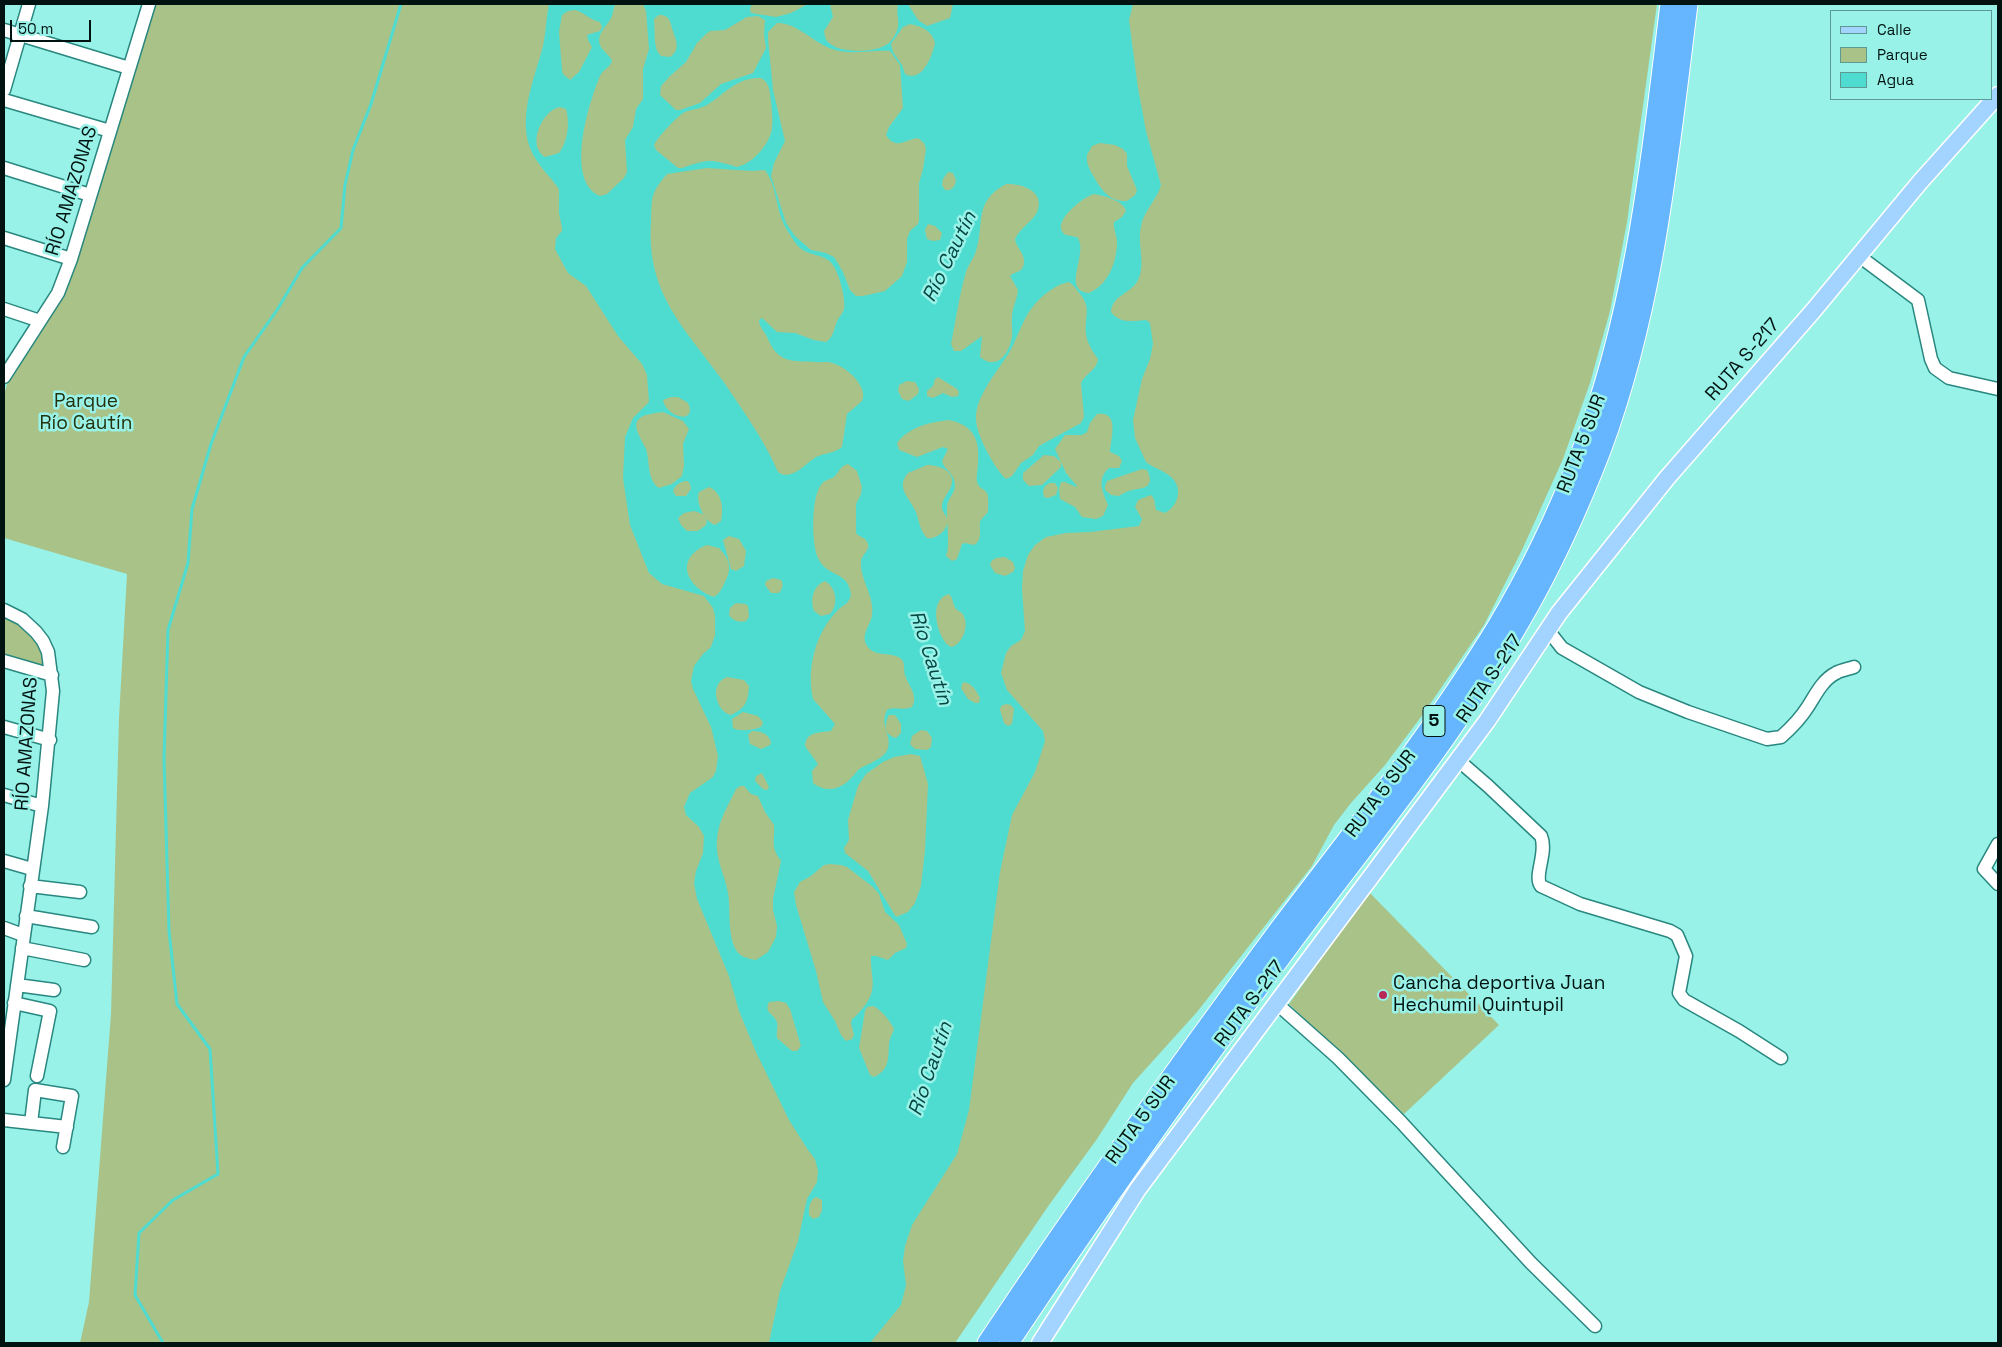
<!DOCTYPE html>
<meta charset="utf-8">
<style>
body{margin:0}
#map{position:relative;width:2002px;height:1347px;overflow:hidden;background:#99f2e8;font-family:"Space Grotesk",sans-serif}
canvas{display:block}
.frame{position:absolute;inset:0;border:5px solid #001311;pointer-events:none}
.legend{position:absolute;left:1830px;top:10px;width:162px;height:90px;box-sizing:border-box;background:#99f2e8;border:1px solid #5c9992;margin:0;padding:6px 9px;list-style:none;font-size:15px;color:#001311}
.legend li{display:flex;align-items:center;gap:10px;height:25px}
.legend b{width:25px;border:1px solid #5c9992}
.scale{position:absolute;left:10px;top:20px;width:81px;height:22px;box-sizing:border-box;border:2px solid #001311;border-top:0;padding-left:6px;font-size:15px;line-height:18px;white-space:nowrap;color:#001311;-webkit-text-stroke:4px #99f2e8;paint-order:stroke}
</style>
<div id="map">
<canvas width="2002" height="1347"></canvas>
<div class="frame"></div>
<ul class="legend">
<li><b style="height:6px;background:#a3d3ff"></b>Calle</li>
<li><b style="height:14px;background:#a9c288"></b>Parque</li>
<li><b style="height:14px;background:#4fdcd0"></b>Agua</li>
</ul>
<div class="scale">50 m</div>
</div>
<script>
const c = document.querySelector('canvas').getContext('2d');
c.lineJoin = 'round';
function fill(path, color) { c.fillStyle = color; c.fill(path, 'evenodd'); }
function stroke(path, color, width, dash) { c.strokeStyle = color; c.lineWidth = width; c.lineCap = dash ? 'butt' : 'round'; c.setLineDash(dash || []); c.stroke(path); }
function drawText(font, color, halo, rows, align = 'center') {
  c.font = font + ' "Space Grotesk",sans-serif'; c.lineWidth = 5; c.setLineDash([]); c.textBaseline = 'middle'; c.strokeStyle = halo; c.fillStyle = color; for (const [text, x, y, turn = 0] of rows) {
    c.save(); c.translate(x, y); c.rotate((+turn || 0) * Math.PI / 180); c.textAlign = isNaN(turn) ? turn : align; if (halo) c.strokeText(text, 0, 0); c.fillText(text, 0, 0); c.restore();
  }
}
const green = new Path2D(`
 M 155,4 L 1657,4 L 1627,222 L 1610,311 L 1590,383 L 1563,459 L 1522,550 L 1484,625 L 1424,713 L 1385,765 L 1351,803 L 1334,825 L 1312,866 L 1197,1012 L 1133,1083 L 1097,1139 L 1049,1205 L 955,1343 L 80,1343 L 89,1302 L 111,1014 L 119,718 L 127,574 L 4,538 L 4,395 L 8,381 L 64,297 Z
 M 4,611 L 11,615 L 38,643 L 46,666 L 4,654 Z
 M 1369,892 L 1499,1025 L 1404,1114 L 1289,1004 Z`);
const water = new Path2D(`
 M 549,4 L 615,4 C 614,8 613,12 612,16 C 608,26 596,33 600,45 C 603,52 610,55 612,61 C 610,68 603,69 600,76 C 589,102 564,181 600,196 L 607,194 L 624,178 L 627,172 L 625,140 L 633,127 L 636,109 L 643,99 L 643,69 L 649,49 L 646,11 L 643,4 L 752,4 L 750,9 L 751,13 L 776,17 L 791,13 L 808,4 L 830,4 L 833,17 L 824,31 C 825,35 825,39 828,42 C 839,54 880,54 891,41 C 904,24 895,20 898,4 L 908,4 L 918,20 L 927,26 L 950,18 L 953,4 L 1133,4 L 1129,20 L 1138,88 L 1146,131 L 1161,185 C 1157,200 1144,210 1141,226 C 1137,243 1146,265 1138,280 C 1131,294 1112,295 1111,312 C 1120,324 1133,321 1146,320 L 1150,323 L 1153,344 L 1150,359 L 1142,379 L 1133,420 L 1135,438 L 1146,462 C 1152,467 1160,469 1167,474 C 1184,484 1180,505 1165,513 L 1156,510 L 1154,499 L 1151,495 L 1138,500 L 1135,507 L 1142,519 L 1139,526 L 1090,532 L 1066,533 L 1046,537 L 1035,545 L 1028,555 L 1023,571 L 1022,589 L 1025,631 L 1021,640 L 1011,646 L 1006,653 L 1001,673 L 1007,690 L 1043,731 L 1045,741 L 1035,772 L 1012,815 L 1000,872 L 969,1110 L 957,1154 L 912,1225 L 905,1246 L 903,1261 L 906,1285 L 901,1305 L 870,1343 L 769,1343 L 780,1291 L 798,1241 L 807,1199 L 817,1182 L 818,1171 L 815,1159 L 808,1150 L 789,1120 L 756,1052 L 739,1011 L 729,976 L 697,899 L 694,883 L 696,871 L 703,853 L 704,836 L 699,827 L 686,815 L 684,807 L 690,793 L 713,777 L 716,771 L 718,756 L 711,727 L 693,689 L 691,681 L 694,666 L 703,654 L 711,647 L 715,635 L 715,616 L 713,608 L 704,596 L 662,584 L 649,573 L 630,525 L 623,478 L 625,437 L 633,418 L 649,402 L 647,375 L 642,364 L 618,336 L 586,286 L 568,273 L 555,249 L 556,238 L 562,231 L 562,228 L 559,213 L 559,189 C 550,176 536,164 530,148 C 518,115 535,77 543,46 C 546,32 546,18 549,4 ZM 575,10 C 585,13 590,20 600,22 L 602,27 L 600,31 L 587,35 L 588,40 L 592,47 L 579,72 L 570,80 L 563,74 L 562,70 L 559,32 L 562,15 L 568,11 ZM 659,15 C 671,15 670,23 673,31 C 676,41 681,49 670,57 L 661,56 L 657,51 L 655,43 L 654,19 ZM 758,16 L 765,20 L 764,34 L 766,48 L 753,73 L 721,84 L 700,103 L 680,110 L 676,110 L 660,95 L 661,86 L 670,76 L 686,62 L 697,43 L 706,34 L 710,31 L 725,30 L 747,17 ZM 777,23 C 796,22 814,43 832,49 C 852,56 870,49 890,51 L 900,65 L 903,108 L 889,127 L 886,135 C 896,151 906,139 918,138 L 924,143 L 926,149 L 923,169 L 919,183 L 919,220 L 918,224 L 910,231 L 907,239 L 907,262 L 902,276 L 885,291 L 863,296 L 856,296 L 850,290 L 843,272 L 834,257 L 826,253 L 811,250 L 795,236 L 786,223 L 771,176 L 774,163 L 785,141 L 773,90 L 768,39 L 768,32 ZM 910,24 C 922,26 932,31 935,43 C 932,57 922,83 905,74 L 902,65 L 893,52 L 891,44 L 903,27 ZM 761,78 C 770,83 770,92 771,102 C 772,110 773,120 772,129 C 769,145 753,163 737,167 C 708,159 710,159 682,168 L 678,168 L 656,150 L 654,145 C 656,139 678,115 685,112 C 692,109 700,109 707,105 C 726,93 737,77 761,78 ZM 560,107 L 566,109 C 570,122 568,141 559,153 L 545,157 C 526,146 542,110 560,107 ZM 1100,143 L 1115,145 L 1123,149 L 1127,154 L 1127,166 L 1137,190 L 1135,195 L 1127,201 C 1110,202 1102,191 1094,177 C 1090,170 1086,164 1087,155 L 1092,146 ZM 707,168 L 752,171 L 765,170 C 778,188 775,210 787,230 C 791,236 797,247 803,250 C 811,255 821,255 828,260 C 838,266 846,298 844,309 C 843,313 840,316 838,319 C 834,327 834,337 826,342 L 814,340 L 795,333 L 777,332 L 762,318 L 759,320 C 759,326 764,331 767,337 C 778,363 790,361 816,362 C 821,363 827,361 832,363 C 845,366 869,386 862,401 L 847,414 L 842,447 C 835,453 825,453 816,457 C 806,463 791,482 778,472 C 765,441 742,409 723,381 C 685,328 646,294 651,222 C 652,197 650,194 667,174 ZM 948,172 L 953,173 L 956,180 C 955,186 953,191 945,190 L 942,185 L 943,179 ZM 1006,184 C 1021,183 1046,191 1037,212 C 1033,221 1020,228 1015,239 C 1016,248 1028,256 1023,267 C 1021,272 1014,272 1010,276 L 1018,290 C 1017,300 1012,308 1012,317 C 1011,324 1013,331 1012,337 C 1009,354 997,371 980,357 L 982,336 L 961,351 L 954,351 L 951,344 C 956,320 959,296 966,272 C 968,265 974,258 976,251 C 985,222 973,202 1006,184 ZM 1094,194 C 1104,196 1123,200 1126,211 L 1122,217 L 1114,222 C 1113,229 1117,235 1117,242 C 1117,262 1108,285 1089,293 C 1061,290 1088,256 1078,238 C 1075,236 1069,236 1066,235 C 1048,224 1084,196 1094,194 ZM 928,224 L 935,226 L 942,233 L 940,240 L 933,241 L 927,239 L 925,230 ZM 1069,282 C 1074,285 1076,289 1080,294 C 1092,309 1084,316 1086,334 C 1087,343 1093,352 1098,359 C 1097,370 1085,374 1081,383 L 1084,417 L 1081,423 L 1039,446 L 1033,455 L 1021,463 L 1012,476 L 1006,479 C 995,469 976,435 976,419 C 975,396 999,370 1010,351 C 1018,337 1023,317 1035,304 C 1043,295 1056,284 1069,282 ZM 938,377 L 957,389 L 959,392 L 958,396 L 952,397 L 943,393 L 933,398 L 927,396 L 927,391 L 933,386 L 935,379 ZM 907,381 L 915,382 L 919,389 L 918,394 L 909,401 L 902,399 L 898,391 L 899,385 ZM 671,397 L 678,397 L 688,403 C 698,424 667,419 663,400 ZM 663,412 L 683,421 L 689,429 L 683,444 L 684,466 L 682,476 L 672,484 L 659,488 C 647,480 650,462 646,449 C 643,442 632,427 638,420 C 642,414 656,413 663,412 ZM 1097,414 C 1121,410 1110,441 1110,452 L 1119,456 L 1122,461 L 1119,468 L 1109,468 C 1096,479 1103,493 1108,505 L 1103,516 L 1096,519 L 1082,517 L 1075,507 L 1060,499 L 1059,489 L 1061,482 L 1065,482 L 1076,487 L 1077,486 L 1066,473 L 1055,449 L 1065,435 L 1082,435 L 1087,432 L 1090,423 ZM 949,420 C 973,425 980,439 978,462 C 978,469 976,476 977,482 C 979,489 984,488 987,493 C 989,497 988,507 988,512 L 980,521 C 979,530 983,540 974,545 L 965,543 L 962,544 L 957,559 L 952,561 L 946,556 C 947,552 948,549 948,545 C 949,534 945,509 948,502 C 952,493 957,490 954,480 C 952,472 944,469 942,461 L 948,449 L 943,447 L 917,457 L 899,450 L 897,443 C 909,427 930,422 949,420 ZM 1044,455 L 1054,456 L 1061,462 L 1061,467 L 1042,485 L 1029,486 L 1023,480 L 1023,473 ZM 848,464 L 857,471 L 862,487 L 861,494 L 856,504 L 856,533 C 859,537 865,537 867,542 C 872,550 861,554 861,562 C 860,580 875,597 872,615 C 871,624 861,634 866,644 C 873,658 888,651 900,658 C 906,662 903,669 905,675 C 908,686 919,695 912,707 C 904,711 895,706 887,710 C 879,725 892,735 888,748 C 885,758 870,763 861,768 C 857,770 856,773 853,776 C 842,789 827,794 813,783 L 812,771 L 818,764 L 805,746 C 806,731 820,733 831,731 L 835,724 L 813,699 C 806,668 816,631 839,609 C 845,604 849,603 851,595 C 848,570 829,578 819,560 C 811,547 811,497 821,485 C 824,480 829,480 834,477 C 839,472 840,466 848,464 ZM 927,465 C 939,465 957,471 951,487 C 948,493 943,499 942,505 C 941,511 946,514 947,519 C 949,530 936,540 927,538 C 920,531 919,521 916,512 C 910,498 895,488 908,473 ZM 1142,469 L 1147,470 C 1158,492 1136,487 1126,492 C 1123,493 1121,495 1119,496 L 1111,495 L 1105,490 L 1105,486 L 1107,481 ZM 685,481 L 688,481 L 690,484 L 691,489 L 686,496 L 676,496 L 673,491 C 675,485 679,483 685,481 ZM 1050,483 L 1055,483 L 1058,488 L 1056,495 L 1048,498 L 1044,497 L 1043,491 L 1045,486 ZM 709,487 C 722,492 724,509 721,521 L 715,525 C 705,522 695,502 699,492 ZM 694,511 L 703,514 L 707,520 L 706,525 L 698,531 L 687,531 L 681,525 L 678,518 L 684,513 ZM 729,536 L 739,539 L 746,551 L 744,566 L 736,571 L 731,569 L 723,540 ZM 707,545 L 719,548 C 731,561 732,569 724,584 C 721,590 719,594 714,597 C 686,587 674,558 707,545 ZM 1005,557 L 1013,562 L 1015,568 L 1013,572 L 1005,576 L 995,573 L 990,565 C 992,557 998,558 1005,557 ZM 773,578 L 781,580 C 784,585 782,589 779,593 L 771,593 L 765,585 L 766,581 ZM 825,581 C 836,587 839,604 830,614 L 821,616 L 814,611 C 810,599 813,586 825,581 ZM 949,594 C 954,599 952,604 956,609 C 959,612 963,612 964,617 C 969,627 962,644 952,647 C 940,645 925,600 949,594 ZM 736,603 L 745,604 L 748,606 L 749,617 L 746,621 C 739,623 733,621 729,615 L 730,608 ZM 727,677 L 744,680 L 749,686 C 748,703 745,708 731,715 C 718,713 707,685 727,677 ZM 963,682 C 972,683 976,690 980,698 L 979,703 L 975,703 L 968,699 L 961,688 ZM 1006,704 L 1011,705 L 1014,709 L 1012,724 L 1008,726 L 1004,723 L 1000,710 L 1001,706 ZM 743,712 L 758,716 L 763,722 L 762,726 C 756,730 740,732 733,728 L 732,719 ZM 889,715 L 895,715 L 901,724 L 901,733 L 896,738 C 884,735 884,725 889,715 ZM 921,730 L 927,731 L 932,738 L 931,747 L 927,750 L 915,749 L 910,744 L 912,736 ZM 752,731 C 760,731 768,733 771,742 L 770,745 L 761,749 L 750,744 L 748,735 ZM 911,754 L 920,756 L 928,784 L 925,850 L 921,886 L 915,903 L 908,912 L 896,917 L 868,871 L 845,853 L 844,848 L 849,840 L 848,820 L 858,786 L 866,774 L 883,762 L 894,757 ZM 762,773 L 769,787 L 767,790 L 763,789 L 755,781 L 756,776 ZM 740,786 L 744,786 L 751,794 L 758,796 L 765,812 L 774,825 C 775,842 770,846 781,861 L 773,899 L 773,910 L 777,926 L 776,937 L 768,952 L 756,960 C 749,959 740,957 736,950 C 727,933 731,911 728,893 C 725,875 715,859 717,840 C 718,821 728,806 736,789 ZM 830,864 L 841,865 L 847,867 L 873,887 L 879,894 L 885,912 L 899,925 L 907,944 L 906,948 L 895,953 L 888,960 L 876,956 L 871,956 C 870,975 878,987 866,1004 C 861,1010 858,1015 852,1019 L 851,1023 L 854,1035 L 852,1039 L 846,1041 L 841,1035 L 835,1021 L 823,1002 L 816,971 L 796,905 L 794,892 L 800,882 L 811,876 L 824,865 ZM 779,1001 L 786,1003 L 790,1009 L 801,1046 L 797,1051 L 792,1051 L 777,1038 C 776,1032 779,1025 776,1020 C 772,1013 764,1012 769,1002 ZM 873,1006 C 881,1009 891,1022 894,1029 C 892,1035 889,1039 889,1045 C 888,1060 889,1070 874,1077 L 870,1075 L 859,1048 L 865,1011 L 867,1007 ZM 816,1197 L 822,1200 L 822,1210 L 819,1217 L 813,1219 L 809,1215 C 809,1207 809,1201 816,1197 Z`);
const stream = new Path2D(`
 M 163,1343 L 135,1295 L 139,1233 L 173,1200 L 218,1174 L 210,1049 L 177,1004 L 169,931 L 164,758 L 168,630 L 188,563 L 192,509 L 211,444 L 244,357 L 277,310 L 302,268 L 341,228 L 345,185 L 353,150 L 371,104 L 401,4`);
const minor = new Path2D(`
 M 4,30 L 129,68
 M 4,90 L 29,4
 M 4,100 L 110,131
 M 4,168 L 90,195
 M 4,238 L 71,259
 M 1859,256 L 1918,300 L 1931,359 L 1935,368 L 1949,378 L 1998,389
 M 4,309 L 40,321
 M 4,377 L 58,293 L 71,259 L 149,4
 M 4,610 L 22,619 L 36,632 L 43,641 L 48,652 L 53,691 L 42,806 L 4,1080
 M 1547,629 L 1562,648 L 1639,692 L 1688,712 L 1767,739 L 1781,737 C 1790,729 1800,719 1807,708 C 1815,696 1822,680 1836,673 C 1841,670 1849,669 1854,667
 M 4,661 L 52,675
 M 4,727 L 50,740
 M 1458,760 L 1488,786 L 1541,836 C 1548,853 1533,876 1541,886 L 1580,904 L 1670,931 L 1677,935 L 1686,956 L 1679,993 L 1684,1000 L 1739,1031 L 1781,1058
 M 4,795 L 42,806
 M 1998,844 L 1984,869 L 1998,884
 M 4,861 L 32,869
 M 30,886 L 80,892
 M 26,916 L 92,927
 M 4,928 L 23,935
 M 22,948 L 84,960
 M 17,985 L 54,990
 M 14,1003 L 50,1011 L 37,1076
 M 1276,1003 L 1338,1058 L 1401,1122 L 1531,1263 L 1595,1326
 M 4,1120 L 67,1127
 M 31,1123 L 35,1090 L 72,1096 L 63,1147`);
const major = new Path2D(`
 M 1040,1343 L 1138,1189 L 1487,721 L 1559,613 L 1667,478 L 1813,311 L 1920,182 L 1998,95`);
const highway = new Path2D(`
 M 987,1343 C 1081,1202 1179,1064 1280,928 C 1354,830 1432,733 1496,628 C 1529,573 1557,515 1580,455 C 1636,310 1651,157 1670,4
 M 1009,1343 C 1100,1206 1195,1073 1293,941 C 1371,837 1455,735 1520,622 C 1552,567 1579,508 1602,448 C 1655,305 1669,154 1688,4`);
const markers = [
 [1383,995,5,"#b82957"]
];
const shields = [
 [1434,721,22]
];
const shieldNames = [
 ["5",1434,721]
];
const streetNames = [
 ["RÍO AMAZONAS",72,191,-73],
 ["RUTA S-217",1743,360,-49],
 ["RUTA 5 SUR",1582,444,-69],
 ["RUTA S-217",1490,679,-56],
 ["RÍO AMAZONAS",27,744,-86],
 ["RUTA 5 SUR",1381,794,-53],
 ["RUTA S-217",1250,1004,-53],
 ["RUTA 5 SUR",1141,1120,-54]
];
const parkNames = [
 ["Parque",86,402],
 ["Río Cautín",86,424]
];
const poiNames = [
 ["Cancha deportiva Juan",1393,984],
 ["Hechumil Quintupil",1393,1006]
];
const waterNames = [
 ["Río Cautín",950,257,-64],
 ["Río Cautín",930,658,72],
 ["Río Cautín",931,1069,-71]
];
fill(green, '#a9c288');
fill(water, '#4fdcd0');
stroke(stream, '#4fdcd0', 3);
stroke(minor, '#28877f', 15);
stroke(major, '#fff', 19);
stroke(highway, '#fff', 21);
stroke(minor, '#fff', 12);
stroke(major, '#a3d3ff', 16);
stroke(highway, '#65b6ff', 19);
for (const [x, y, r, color] of markers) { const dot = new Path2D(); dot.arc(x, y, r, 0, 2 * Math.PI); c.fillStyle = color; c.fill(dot); stroke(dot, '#99f2e8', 2); }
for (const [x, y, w] of shields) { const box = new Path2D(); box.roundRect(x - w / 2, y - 15.5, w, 31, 4); c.fillStyle = '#99f2e8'; c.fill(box); stroke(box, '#001311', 1); }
drawText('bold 18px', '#001311', null, shieldNames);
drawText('19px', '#001311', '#99f2e8', streetNames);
drawText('19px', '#23310c', '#99f2e8', parkNames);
drawText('19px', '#001311', '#99f2e8', poiNames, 'left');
drawText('italic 20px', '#044641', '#99f2e8', waterNames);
</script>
